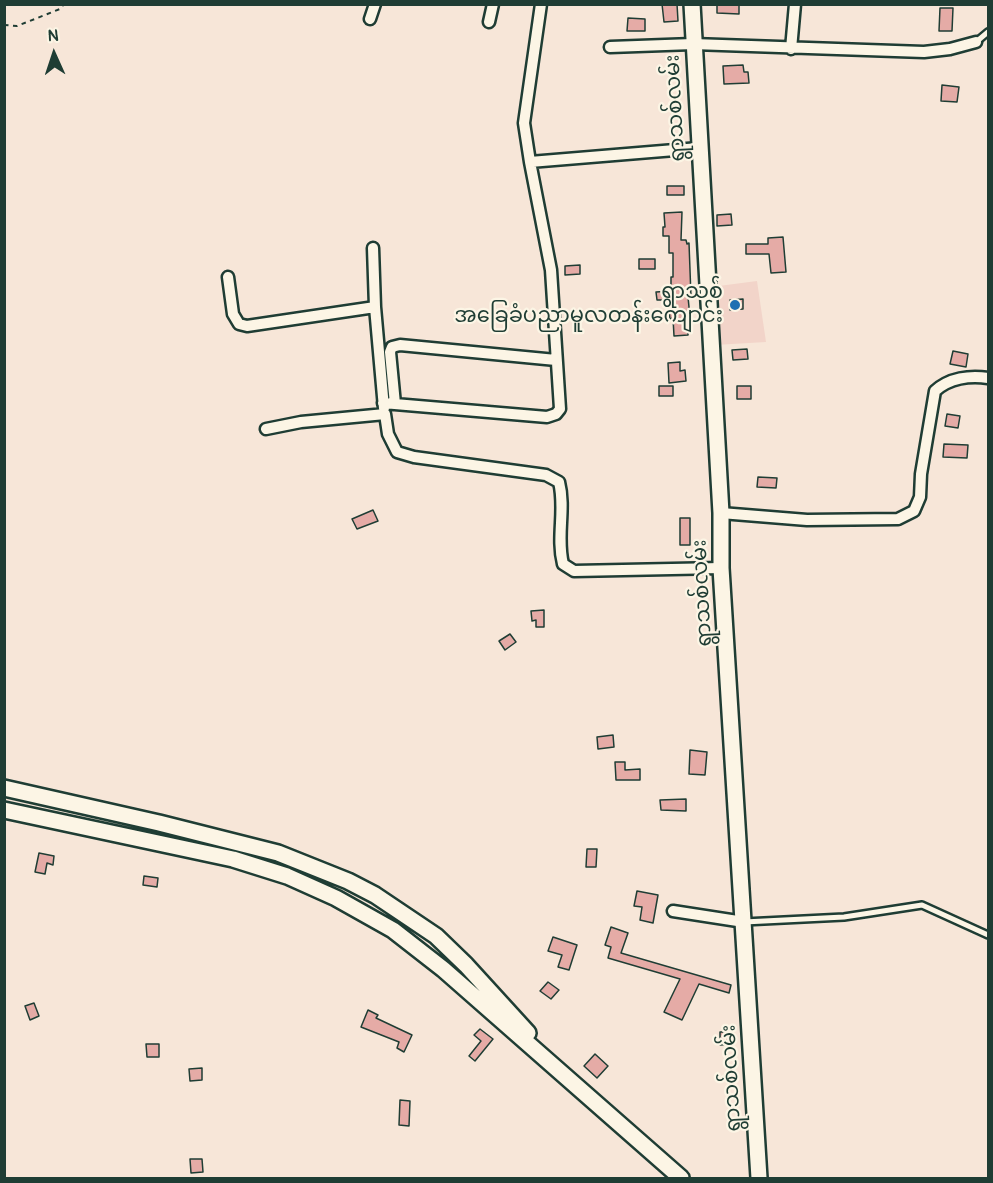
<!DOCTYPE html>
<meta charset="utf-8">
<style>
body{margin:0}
#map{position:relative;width:993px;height:1183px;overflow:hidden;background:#f7e6d8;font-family:Pangolin,sans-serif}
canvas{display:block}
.frame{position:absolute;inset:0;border:6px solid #1f3d34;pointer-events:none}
.north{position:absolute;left:24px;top:24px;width:60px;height:60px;-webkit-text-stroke:4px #fcf5e5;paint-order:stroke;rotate:357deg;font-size:16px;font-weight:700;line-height:24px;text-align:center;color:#1f3d34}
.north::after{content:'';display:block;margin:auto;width:21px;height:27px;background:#1f3d34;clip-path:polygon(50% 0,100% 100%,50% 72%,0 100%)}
</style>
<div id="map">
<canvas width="993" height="1183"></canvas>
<div class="frame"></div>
<div class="north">N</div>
</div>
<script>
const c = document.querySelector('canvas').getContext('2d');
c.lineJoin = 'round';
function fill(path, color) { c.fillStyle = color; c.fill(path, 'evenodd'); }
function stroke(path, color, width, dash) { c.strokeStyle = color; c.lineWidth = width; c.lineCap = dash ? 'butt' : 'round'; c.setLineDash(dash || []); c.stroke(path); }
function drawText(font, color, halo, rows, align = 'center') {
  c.font = font + ' Pangolin,"Noto Sans Myanmar",sans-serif'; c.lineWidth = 4.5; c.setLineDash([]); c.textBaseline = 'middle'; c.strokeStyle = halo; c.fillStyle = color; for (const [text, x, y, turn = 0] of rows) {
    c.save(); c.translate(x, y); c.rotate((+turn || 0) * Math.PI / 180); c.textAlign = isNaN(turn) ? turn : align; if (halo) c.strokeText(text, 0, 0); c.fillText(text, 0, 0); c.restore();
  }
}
const built = new Path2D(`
 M 757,281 L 766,342 L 715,345 L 711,287 Z`);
const building = new Path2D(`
 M 662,4 L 677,4 L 678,21 L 664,22 Z
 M 717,4 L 739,5 L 739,14 L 717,13 Z
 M 940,8 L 953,8 L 952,31 L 939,31 Z
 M 628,18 L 645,19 L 645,31 L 627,31 Z
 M 743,65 L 744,72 L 748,72 L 749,83 L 724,84 L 723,66 Z
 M 942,85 L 959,87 L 957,102 L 941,101 Z
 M 667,186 L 684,186 L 684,195 L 667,195 Z
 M 682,212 L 681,240 L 686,240 L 687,244 L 689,243 L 691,297 L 688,297 L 690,317 L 688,317 L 688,335 L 674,336 L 673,318 L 670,319 L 668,300 L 657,300 L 656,292 L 671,291 L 671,277 L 673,277 L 673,253 L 669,253 L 669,236 L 663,236 L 663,227 L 665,227 L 664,213 Z
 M 731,214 L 732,225 L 717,226 L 717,215 Z
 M 783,237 L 786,272 L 771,273 L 769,254 L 746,254 L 746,244 L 768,244 L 768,238 Z
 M 639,259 L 655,259 L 655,269 L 639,269 Z
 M 580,265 L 580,274 L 565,275 L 565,266 Z
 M 743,299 L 743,309 L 730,310 L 730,300 Z
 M 747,349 L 748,359 L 733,360 L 732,350 Z
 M 953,351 L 968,354 L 966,367 L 950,364 Z
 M 680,362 L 680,371 L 685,370 L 686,381 L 669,383 L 668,363 Z
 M 659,386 L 673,386 L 673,396 L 659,396 Z
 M 737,386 L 751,386 L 751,399 L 737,399 Z
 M 947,414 L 960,416 L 958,428 L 945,426 Z
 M 944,444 L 968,445 L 967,458 L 943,457 Z
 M 758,477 L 777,478 L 776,488 L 757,487 Z
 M 373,510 L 378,521 L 357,529 L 352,519 Z
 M 680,518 L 690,518 L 690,545 L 680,545 Z
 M 544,610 L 544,627 L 536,627 L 536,620 L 532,621 L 531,611 Z
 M 510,634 L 516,642 L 505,650 L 499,641 Z
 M 613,735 L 614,747 L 598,749 L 597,737 Z
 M 690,750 L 707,752 L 705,775 L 689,774 Z
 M 615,762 L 625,762 L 625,770 L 640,769 L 640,780 L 616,780 Z
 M 686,799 L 686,811 L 661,810 L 660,800 Z
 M 587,849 L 597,849 L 596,867 L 586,867 Z
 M 39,853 L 54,856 L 53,865 L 47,863 L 45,874 L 35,872 Z
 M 144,876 L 158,878 L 157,887 L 143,885 Z
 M 637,891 L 658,895 L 653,923 L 640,920 L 642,907 L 634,906 Z
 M 611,927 L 628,933 L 621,953 L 731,985 L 729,993 L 699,984 L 682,1020 L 664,1012 L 680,979 L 608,958 L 611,947 L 605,945 Z
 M 553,937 L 577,945 L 569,970 L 558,967 L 562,955 L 548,951 Z
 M 548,982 L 559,990 L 551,999 L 540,991 Z
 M 34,1003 L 39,1016 L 30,1020 L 25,1006 Z
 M 368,1010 L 378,1015 L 376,1018 L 412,1035 L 404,1052 L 397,1048 L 399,1042 L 361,1027 Z
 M 480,1029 L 493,1039 L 475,1061 L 469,1056 L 481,1041 L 474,1035 Z
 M 720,1032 L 732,1032 L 732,1044 L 720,1045 Z
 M 146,1044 L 159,1044 L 159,1057 L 147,1057 Z
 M 595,1054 L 608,1066 L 597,1078 L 584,1066 Z
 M 202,1068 L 202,1080 L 190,1081 L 189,1069 Z
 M 400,1100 L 410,1101 L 409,1126 L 399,1125 Z
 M 190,1159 L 202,1159 L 203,1172 L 191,1173 Z`);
const path = new Path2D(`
 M 4,25 L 17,26 L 60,9 L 64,4`);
const lane = new Path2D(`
 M 976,42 L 988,32
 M 744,922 L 844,917 L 922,905 L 988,935`);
const street = new Path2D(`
 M 370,19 L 375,4
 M 489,22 L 493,4
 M 610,47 L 693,44 L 924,52 L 950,49 L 976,42
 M 791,49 L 795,4
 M 530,162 L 699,148
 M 373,248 L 375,307 L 384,408
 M 228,277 L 233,314 L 239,324 L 247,326 L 375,307
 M 383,403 L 547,417 L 556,414 L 560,409 L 551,270 L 530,162 L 524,123 L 541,4
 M 395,404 L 390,352 L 392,347 L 400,345 L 556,360
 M 266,429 L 301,422 L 385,414 L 388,434 L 397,452 L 414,457 L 546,475 L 559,482 C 566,509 556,537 563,564 L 574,571 L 721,568
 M 721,513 L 807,520 L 898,519 L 914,511 L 920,497 L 921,474 L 935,391 C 949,378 970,375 988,378
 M 673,911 L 744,922`);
const secondary = new Path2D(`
 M 692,4 L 721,513 L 721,568 L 759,1178
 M 4,788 L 159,823 L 278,853 L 348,881 L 375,895 L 436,936 L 466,965 L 528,1033
 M 4,810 L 233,859 L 287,876 L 336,898 L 393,930 L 443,969 L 681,1178`);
const markers = [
 [735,305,6,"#1f6fb2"]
];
const streetNames = [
 ["ရွာသစ်လမ်း",676,108,-93],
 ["ရွာသစ်လမ်း",703,593,-93],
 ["ရွာသစ်လမ်း",732,1078,-93]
];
const poiNames = [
 ["ရွာသစ်",723,293],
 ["အခြေခံပညာမူလတန်းကျောင်း",723,317]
];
fill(built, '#f2d4c9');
fill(building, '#e5aba6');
stroke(building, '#1f3d34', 1.5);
stroke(lane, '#1f3d34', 10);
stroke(street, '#1f3d34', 15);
stroke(secondary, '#1f3d34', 20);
stroke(path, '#1f3d34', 2, [4.5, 4.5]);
stroke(lane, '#fcf5e5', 5);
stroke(street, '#fcf5e5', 10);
stroke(secondary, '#fcf5e5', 15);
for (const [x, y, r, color] of markers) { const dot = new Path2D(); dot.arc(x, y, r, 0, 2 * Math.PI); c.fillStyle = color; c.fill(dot); stroke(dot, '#fcf5e5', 2); }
drawText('21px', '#1f3d34', '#fcf5e5', streetNames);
drawText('21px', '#1f3d34', '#fcf5e5', poiNames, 'right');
</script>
